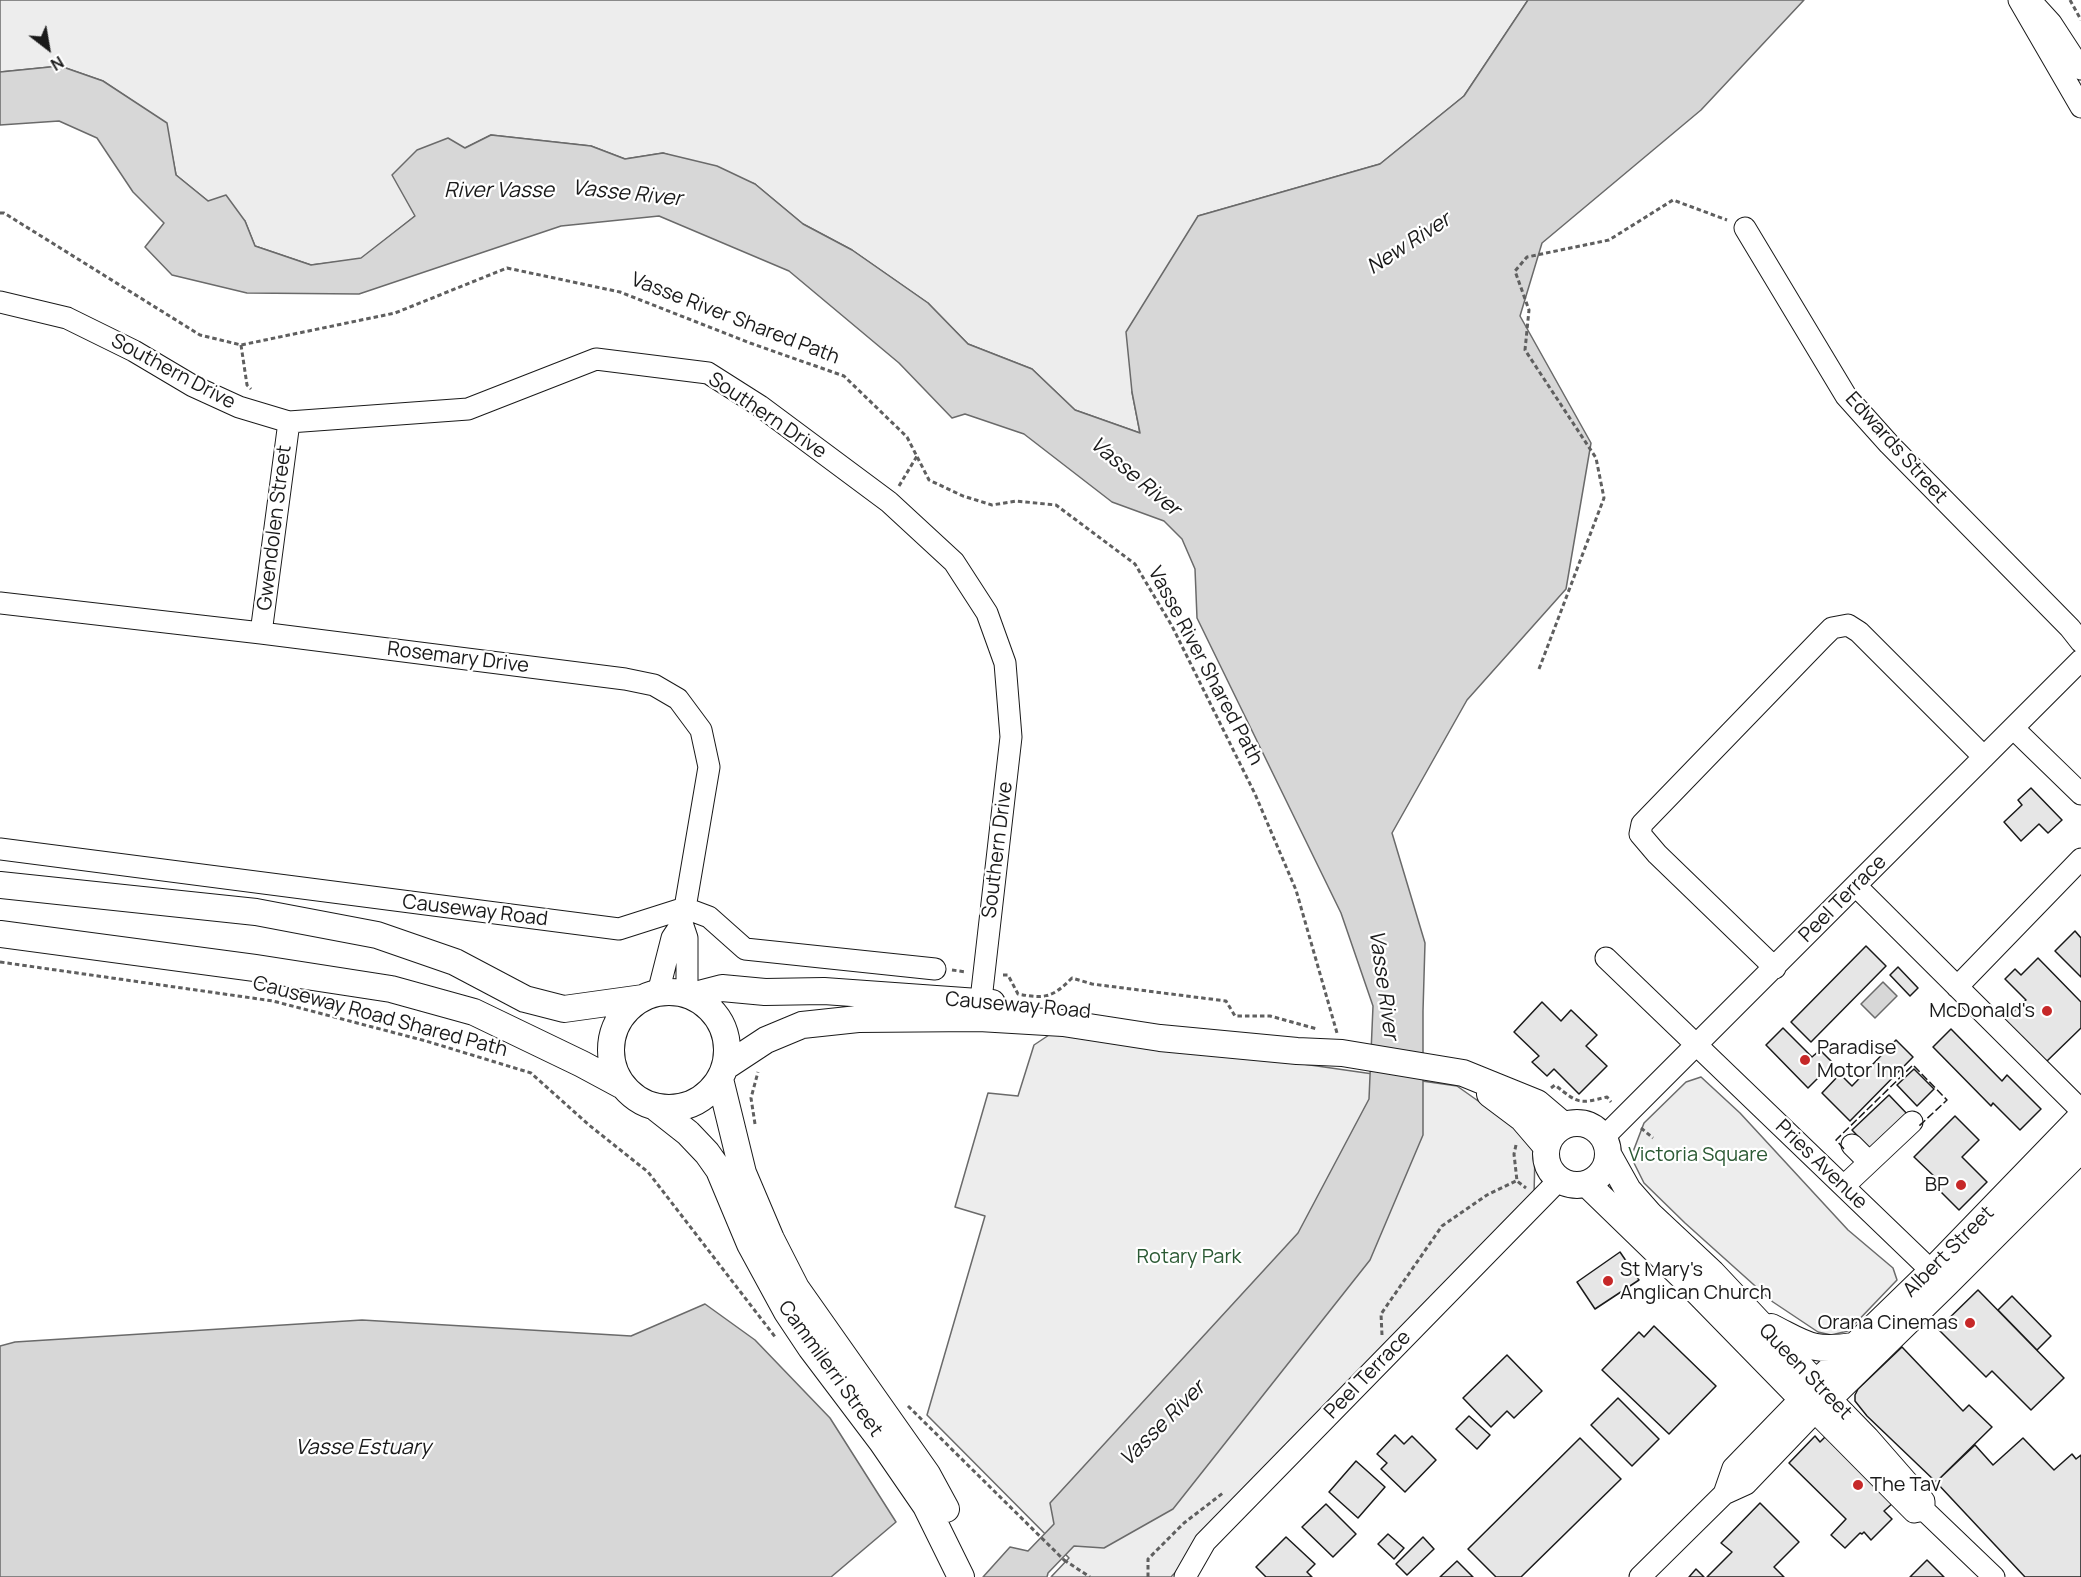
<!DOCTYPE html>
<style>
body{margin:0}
#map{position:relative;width:2081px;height:1577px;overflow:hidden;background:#fff;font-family:Manrope,sans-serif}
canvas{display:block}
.north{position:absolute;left:18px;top:18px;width:60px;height:60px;-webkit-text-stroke:4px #fff;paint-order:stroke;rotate:149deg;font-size:16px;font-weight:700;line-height:24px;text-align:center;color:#1a1a1a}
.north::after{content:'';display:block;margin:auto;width:21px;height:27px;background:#1a1a1a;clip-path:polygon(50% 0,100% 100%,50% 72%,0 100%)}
</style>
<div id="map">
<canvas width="2081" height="1577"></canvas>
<div class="north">N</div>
</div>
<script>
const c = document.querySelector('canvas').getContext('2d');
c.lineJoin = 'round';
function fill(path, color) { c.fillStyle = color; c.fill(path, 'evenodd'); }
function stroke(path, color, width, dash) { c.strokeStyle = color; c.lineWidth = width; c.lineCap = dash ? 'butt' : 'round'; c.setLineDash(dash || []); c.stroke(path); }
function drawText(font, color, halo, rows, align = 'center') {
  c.font = font + ' Manrope,sans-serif'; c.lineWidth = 4.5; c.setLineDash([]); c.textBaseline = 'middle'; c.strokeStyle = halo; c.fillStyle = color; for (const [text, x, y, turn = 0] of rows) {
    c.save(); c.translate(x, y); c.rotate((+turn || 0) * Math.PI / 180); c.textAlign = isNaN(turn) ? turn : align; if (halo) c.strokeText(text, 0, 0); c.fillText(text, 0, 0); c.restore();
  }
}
const built = new Path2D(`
 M 0,0 L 1528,0 L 1464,96 L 1380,164 L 1198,216 L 1132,392 L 1140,433 L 1075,410 L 1032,369 L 968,344 L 928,303 L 852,250 L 803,224 L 755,184 L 663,153 L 625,159 L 591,146 L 491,135 L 465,148 L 415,216 L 361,259 L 311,265 L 255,246 L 245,221 L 208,201 L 176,175 L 166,123 L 103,81 L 60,66 L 0,72 Z
 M 1058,1029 L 1457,1086 L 1512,1125 L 1535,1153 L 1534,1196 L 1171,1577 L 1051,1577 L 1069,1558 L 927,1415 L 985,1216 L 955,1207 L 988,1093 L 1018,1096 L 1034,1045 Z
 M 1701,1077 L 1740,1113 L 1848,1230 L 1893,1268 L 1897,1280 L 1848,1331 L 1831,1335 L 1818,1332 L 1773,1302 L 1685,1223 L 1644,1183 L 1631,1157 L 1644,1123 L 1686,1082 Z`);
const water = new Path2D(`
 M 1528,0 L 1804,0 L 1701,110 L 1542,243 L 1520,316 L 1591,443 L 1566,589 L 1467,700 L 1392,833 L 1425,943 L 1423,1011 L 1423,1135 L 1370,1260 L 1173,1509 L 1104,1548 L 1074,1546 L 1048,1573 L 1047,1577 L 983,1577 L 1010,1547 L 1028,1551 L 1054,1524 L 1050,1503 L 1298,1233 L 1369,1099 L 1373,1006 L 1341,913 L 1197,618 L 1195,569 L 1182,539 L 1164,521 L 1112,502 L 1024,434 L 965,414 L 952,418 L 899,363 L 789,271 L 659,216 L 561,226 L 359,294 L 247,293 L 172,275 L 145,247 L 164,223 L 133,192 L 97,138 L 59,121 L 0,125 L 0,72 L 60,66 L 103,81 L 167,123 L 176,175 L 208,201 L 226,195 L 245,221 L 255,246 L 311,265 L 361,258 L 415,216 L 392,175 L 417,150 L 448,138 L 465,148 L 491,135 L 591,146 L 625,159 L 663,153 L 717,166 L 755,184 L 803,224 L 852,250 L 928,303 L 968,344 L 1032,369 L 1075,410 L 1140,433 L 1132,392 L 1126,332 L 1198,216 L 1380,164 L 1464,96 Z
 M 1883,982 L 1897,996 L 1875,1018 L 1861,1004 Z
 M 705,1304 L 755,1340 L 830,1418 L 896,1522 L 831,1577 L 0,1577 L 0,1346 L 15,1342 L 362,1320 L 631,1336 Z`);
const building = new Path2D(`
 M 2031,788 L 2062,820 L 2048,833 L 2039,824 L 2021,841 L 2004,822 L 2022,805 L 2018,800 Z
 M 2075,931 L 2081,938 L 2081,977 L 2055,951 Z
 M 1866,946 L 1886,966 L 1811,1042 L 1791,1022 Z
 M 2038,958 L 2081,1002 L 2081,1028 L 2046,1062 L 2004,1020 L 2026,1000 L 2005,979 L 2015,969 L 2021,975 Z
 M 1898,967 L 1918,988 L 1910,996 L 1890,975 Z
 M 1542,1002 L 1561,1021 L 1571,1010 L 1597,1035 L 1586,1046 L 1607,1066 L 1579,1094 L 1554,1069 L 1547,1076 L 1532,1062 L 1539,1056 L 1514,1032 Z
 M 1783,1028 L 1812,1057 L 1820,1050 L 1833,1063 L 1808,1088 L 1766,1045 Z
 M 1951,1029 L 2002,1081 L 2007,1075 L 2041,1109 L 2020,1130 L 1993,1103 L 1991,1106 L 1933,1047 Z
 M 1896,1040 L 1913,1057 L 1850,1121 L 1822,1093 L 1840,1074 L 1852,1086 Z
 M 1914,1069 L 1934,1089 L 1917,1106 L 1897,1085 Z
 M 1889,1095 L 1910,1117 L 1873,1152 L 1852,1130 Z
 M 1955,1116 L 1979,1140 L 1962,1157 L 1987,1182 L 1959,1210 L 1932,1183 L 1937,1179 L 1914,1157 Z
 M 1620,1252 L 1639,1280 L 1595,1309 L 1577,1282 Z
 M 1978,1290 L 2064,1378 L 2031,1410 L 1992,1371 L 1986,1377 L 1938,1329 Z
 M 2012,1296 L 2051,1336 L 2037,1350 L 1998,1310 Z
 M 1654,1326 L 1716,1386 L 1669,1434 L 1602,1370 L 1639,1332 L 1644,1337 Z
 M 1902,1347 L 1963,1411 L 1969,1405 L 1992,1427 L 1936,1482 L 1867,1416 L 1855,1401 L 1855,1395 L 1858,1389 Z
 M 1507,1355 L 1542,1391 L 1514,1418 L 1507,1411 L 1491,1427 L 1463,1398 Z
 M 1618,1398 L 1659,1439 L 1632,1466 L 1591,1425 Z
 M 1469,1416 L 1490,1435 L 1477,1449 L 1456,1429 Z
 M 1395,1435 L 1404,1444 L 1412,1436 L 1436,1460 L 1405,1492 L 1381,1469 L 1387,1463 L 1377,1454 Z
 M 1815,1436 L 1820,1442 L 1826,1436 L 1894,1502 L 1884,1511 L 1892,1519 L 1871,1540 L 1864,1532 L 1862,1534 L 1860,1533 L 1845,1548 L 1831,1535 L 1846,1519 L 1789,1463 Z
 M 1580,1438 L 1621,1479 L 1521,1577 L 1496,1577 L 1468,1549 Z
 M 2023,1438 L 2054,1470 L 2072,1454 L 2076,1459 L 2081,1455 L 2081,1577 L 2025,1577 L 1936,1482 L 1975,1445 L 1993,1465 Z
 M 1356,1461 L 1385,1487 L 1358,1518 L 1329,1492 Z
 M 1760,1503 L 1799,1542 L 1774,1567 L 1784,1577 L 1707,1577 L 1732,1552 L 1721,1543 Z
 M 1326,1504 L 1356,1534 L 1333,1557 L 1302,1527 Z
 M 1388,1534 L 1404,1548 L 1394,1559 L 1378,1544 Z
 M 1286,1537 L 1315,1564 L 1307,1572 L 1312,1577 L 1266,1577 L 1256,1567 Z
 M 1423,1537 L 1434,1549 L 1407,1575 L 1396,1564 Z
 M 1927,1560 L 1944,1577 L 1910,1577 Z
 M 1457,1561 L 1473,1577 L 1440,1577 Z
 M 1696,1569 L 1704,1577 L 1689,1577 Z`);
const path = new Path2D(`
 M 2070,0 L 2081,20
 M 0,213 L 4,213 L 200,335 L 241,345 L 395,313 L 507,268 L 620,292 L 750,343 L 844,376 L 907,437 L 929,480 L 963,496 L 992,505 L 1016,501 L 1056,505 L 1135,564 L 1172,626 L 1255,794 L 1296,890 L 1337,1033
 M 241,345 L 247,385 L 251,389
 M 899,486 L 917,456
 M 1539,669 L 1604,498 L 1596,458 L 1525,350 L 1529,310 L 1515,271 L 1527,257 L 1609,240 L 1673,200 L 1727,220
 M 0,962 L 273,1001 L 426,1041 L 531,1073 L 589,1125 L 648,1172 L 776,1338
 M 952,970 L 966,972
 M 1003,975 L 1008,975 L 1018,994 C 1045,999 1052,998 1072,978 L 1092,984 L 1226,1001 L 1235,1016 L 1270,1016 L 1317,1029
 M 1551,1088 L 1555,1085 C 1579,1104 1578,1104 1607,1097 L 1611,1102
 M 755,1124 L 751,1098 L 758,1072
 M 1641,1128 L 1653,1138
 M 1516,1145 L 1514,1154 L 1517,1181 L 1526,1188
 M 1382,1335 L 1381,1314 L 1442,1226 L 1487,1195 L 1516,1181
 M 908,1406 L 1065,1561
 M 1064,1560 L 1090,1577
 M 1148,1577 L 1148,1559 L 1184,1523 L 1223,1493`);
const minor = new Path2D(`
 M 2019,0 L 2081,107
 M 2030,0 L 2051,23 L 2081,69
 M 1745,228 L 1846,396 L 1889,444 L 2070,628 L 2081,642
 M 0,302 L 67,318 L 134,351 L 193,386 L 239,407 L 289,422 L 468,409 L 596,359 L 708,373 L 760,406 L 889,502 L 954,562 L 987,613 L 1005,663 L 1011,737 L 979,1017
 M 0,603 L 261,633 L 625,679 L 654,685 L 678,699 L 701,730 L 709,767 L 685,908 L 682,923 L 672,938 L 658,993
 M 261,633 L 289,422
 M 2013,728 L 2081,794
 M 0,849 L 619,929 L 685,908 L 709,917 L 745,949 L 935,969
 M 1856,886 L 2081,1110
 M 682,923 L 687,938 L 687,995
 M 1606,958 L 1943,1282
 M 1775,968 L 1657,854 L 1640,834 L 1642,824 L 1822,638 L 1832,628 L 1848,625 L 1859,632 L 1984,757
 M 1957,987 L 2081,859
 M 1604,1137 L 2081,660
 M 1852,1145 L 1869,1162
 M 1844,1186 L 1912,1122
 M 1830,1398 L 1868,1437 L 1924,1501 L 1924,1510 L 1994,1577
 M 1724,1494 L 1733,1468 L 1801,1398
 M 1185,1577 L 1205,1542 L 1559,1180
 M 1640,1577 L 1724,1494 L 1746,1484 L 1815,1412 L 1914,1512 L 1924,1510`);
const major = new Path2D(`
 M 0,885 L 256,912 L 377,935 L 455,962 L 525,999 L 564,1009 L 643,998
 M 0,934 L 255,968 L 391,989 L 474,1012 L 582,1064 L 621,1085
 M611 1050a58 58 0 1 1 116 0a58 58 0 1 1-116 0Z
 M 691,996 L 722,988 L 765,992 L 824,991 L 992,1003
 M 725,1067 L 766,1040 L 802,1025 L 858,1019 L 979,1018 L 1063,1023 L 1160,1038 L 1297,1051 L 1342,1053 L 1463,1073 L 1537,1103 L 1563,1125
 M 720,1079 L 743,1173 L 771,1239 L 796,1288 L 927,1474 L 946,1509
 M 1490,1094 L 1522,1118 L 1546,1146
 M 655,1107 L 688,1133 L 707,1153 L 719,1170 L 750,1244 L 787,1312 L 811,1348 L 882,1442 L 926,1506 L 961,1577
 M1546 1154a31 31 0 1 1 62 0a31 31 0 1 1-62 0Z
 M 1609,1156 L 1628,1190 L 1650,1215 L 1712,1273 L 1826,1394
 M 1587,1184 L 1686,1280 L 1815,1412 L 1946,1284 L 2081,1149
 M 1771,1327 C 1807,1345 1811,1352 1854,1346
 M 1801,1398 L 1932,1271 L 2081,1117`);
const fence = new Path2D(`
 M 1844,1149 L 1836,1140 L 1913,1065 L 1947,1100 L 1919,1126`);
const markers = [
 [2047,1011,6,"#c62828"],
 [1805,1060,6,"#c62828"],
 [1961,1185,6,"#c62828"],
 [1608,1281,6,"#c62828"],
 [1970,1323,6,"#c62828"],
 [1858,1485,6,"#c62828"]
];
const streetNames = [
 ["Vasse River Shared Path",735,319,21],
 ["Southern Drive",173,372,28],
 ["Southern Drive",767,416,34],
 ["Edwards Street",1896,448,48],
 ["Gwendolen Street",275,528,-83],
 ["Rosemary Drive",458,658,7],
 ["Vasse River Shared Path",1205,666,62],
 ["Southern Drive",998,850,-83],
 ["Peel Terrace",1843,899,-45],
 ["Causeway Road",475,911,7],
 ["Causeway Road",1018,1006,5],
 ["Causeway Road Shared Path",380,1017,15],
 ["Pries Avenue",1821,1165,44],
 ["Albert Street",1949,1252,-45],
 ["Cammilerri Street",830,1369,54],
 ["Queen Street",1805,1372,46],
 ["Peel Terrace",1368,1375,-46]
];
const poiNames = [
 ["McDonald's",2035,1011],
 ["Paradise",1817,1048,"left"],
 ["Motor Inn",1817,1071,"left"],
 ["BP",1949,1185],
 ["St Mary's",1620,1270,"left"],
 ["Anglican Church",1620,1293,"left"],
 ["Orana Cinemas",1958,1323],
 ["The Tav",1870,1485,"left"]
];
const parkNames = [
 ["Victoria Square",1698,1155],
 ["Rotary Park",1189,1257]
];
const waterNames = [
 ["River Vasse",499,191],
 ["Vasse River",627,194,6],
 ["New River",1409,244,-33],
 ["Vasse River",1135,477,40],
 ["Vasse River",1383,985,82],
 ["Vasse River",1163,1424,-45],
 ["Vasse Estuary",363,1448]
];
fill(built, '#ededed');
stroke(built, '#6a6a6a', 1.5);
fill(water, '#d7d7d7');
stroke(water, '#6a6a6a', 1.5);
fill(building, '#e6e6e6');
stroke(building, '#1a1a1a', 1.5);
stroke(minor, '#1a1a1a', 23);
stroke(major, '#1a1a1a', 28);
stroke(path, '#5f5f5f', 3, [4.5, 3]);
stroke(minor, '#fff', 21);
stroke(major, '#fff', 26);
stroke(fence, '#1a1a1a', 1.5, [8, 3]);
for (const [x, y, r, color] of markers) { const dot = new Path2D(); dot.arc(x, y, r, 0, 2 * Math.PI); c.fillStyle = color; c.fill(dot); stroke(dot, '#fff', 2); }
drawText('20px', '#1a1a1a', '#fff', streetNames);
drawText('20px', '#1a1a1a', '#fff', poiNames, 'right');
drawText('20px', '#2b5a34', '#fff', parkNames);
drawText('italic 21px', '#1a1a1a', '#fff', waterNames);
</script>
